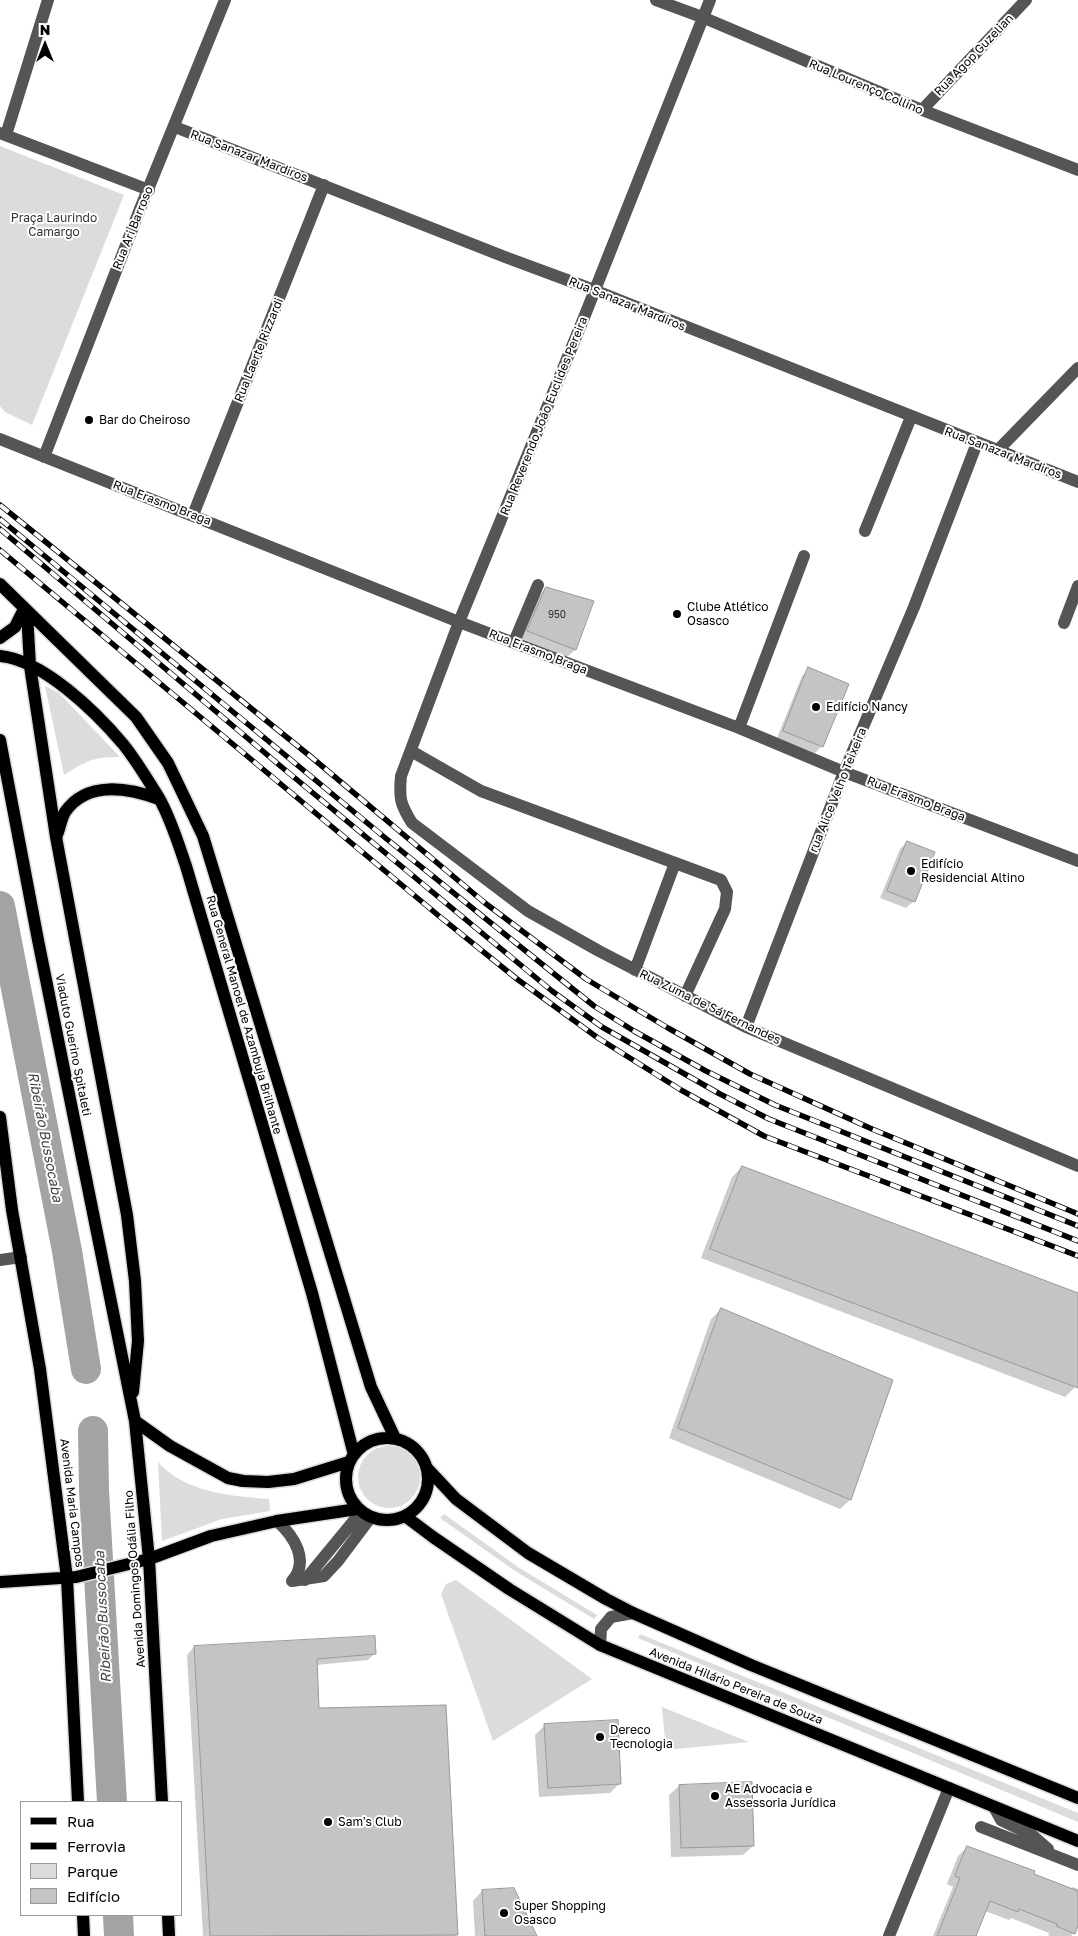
<!DOCTYPE html>
<meta charset="utf-8">
<style>
body{margin:0}
#map{position:relative;width:1078px;height:1936px;overflow:hidden;background:#fff;font-family:"Golos Text",sans-serif}
canvas{display:block}
.legend{position:absolute;left:20px;top:1801px;width:162px;height:115px;box-sizing:border-box;background:#fff;border:1px solid #999;margin:0;padding:6px 9px;list-style:none;font-size:15px;color:#000}
.legend li{display:flex;align-items:center;gap:10px;height:25px}
.legend b{width:25px;border:1px solid #999}
.north{position:absolute;left:20px;top:20px;width:50px;height:50px;-webkit-text-stroke:4px #fff;paint-order:stroke;rotate:0deg;font-size:14px;font-weight:700;line-height:20px;text-align:center;color:#000}
.north::after{content:'';display:block;margin:auto;width:18px;height:22px;background:#000;clip-path:polygon(50% 0,100% 100%,50% 72%,0 100%)}
</style>
<div id="map">
<canvas width="1078" height="1936"></canvas>
<ul class="legend">
<li><b style="height:6px;background:#000"></b>Rua</li>
<li><b style="height:6px;background:#000"></b>Ferrovia</li>
<li><b style="height:14px;background:#dcdcdc"></b>Parque</li>
<li><b style="height:14px;background:#c4c4c4"></b>Edifício</li>
</ul>
<div class="north">N</div>
</div>
<script>
const c = document.querySelector('canvas').getContext('2d');
c.lineJoin = 'round';
function fill(path, color) { c.fillStyle = color; c.fill(path, 'evenodd'); }
function stroke(path, color, width, dash) { c.strokeStyle = color; c.lineWidth = width; c.lineCap = dash ? 'butt' : 'round'; c.setLineDash(dash || []); c.stroke(path); }
function drawText(font, color, halo, rows, align = 'center') {
  c.font = font + ' "Golos Text",sans-serif'; c.lineWidth = 4; c.setLineDash([]); c.textBaseline = 'middle'; c.strokeStyle = halo; c.fillStyle = color; for (const [text, x, y, turn = 0] of rows) {
    c.save(); c.translate(x, y); c.rotate((+turn || 0) * Math.PI / 180); c.textAlign = isNaN(turn) ? turn : align; if (halo) c.strokeText(text, 0, 0); c.fillText(text, 0, 0); c.restore();
  }
}
const green = new Path2D(`
 M 0,146 L 124,195 L 32,425 L 5,412 L 0,406 Z
 M 45,686 L 59,693 L 120,757 C 93,757 86,761 64,775 Z
 M358 1477a31 31 0 1 1 62 0a31 31 0 1 1-62 0Z
 M 158,1462 C 184,1492 230,1496 269,1499 L 270,1511 L 222,1519 L 162,1541 Z
 M 444,1514 L 518,1567 L 597,1615 L 594,1619 L 515,1571 L 440,1518 Z
 M 456,1580 L 592,1679 L 493,1741 L 441,1594 L 446,1584 Z
 M 640,1634 L 1078,1813 L 1078,1822 L 638,1638 Z
 M 662,1707 L 749,1742 L 666,1750 Z`);
const shadow = new Path2D(`
 M 546,588 L 593,602 L 575,650 L 567,657 L 521,639 L 539,596 Z
 M 809,669 L 822,746 L 815,753 L 777,738 L 802,676 Z
 M 907,842 L 914,901 L 906,908 L 880,898 L 900,849 Z
 M 742,1167 L 1078,1295 L 1078,1378 L 1075,1387 L 1065,1397 L 701,1258 L 732,1177 Z
 M 721,1309 L 892,1381 L 850,1500 L 840,1509 L 669,1438 L 711,1319 Z
 M 194,1647 L 375,1653 L 368,1660 L 316,1665 L 317,1710 L 457,1935 L 456,1936 L 203,1936 L 187,1655 Z
 M 545,1725 L 620,1783 L 610,1793 L 539,1797 L 535,1735 Z
 M 679,1786 L 753,1846 L 743,1855 L 671,1857 L 669,1795 Z
 M 967,1847 L 1070,1889 L 1073,1887 L 1078,1889 L 1078,1922 L 1074,1933 L 1071,1936 L 1050,1936 L 1048,1935 L 1049,1933 L 1011,1918 L 1009,1920 L 985,1911 L 975,1936 L 933,1936 L 953,1887 L 947,1884 L 958,1856 Z
 M 482,1891 L 536,1936 L 475,1936 L 473,1901 Z`);
const river = new Path2D(`
 M 0,906 L 67,1251 L 86,1369
 M 93,1431 L 94,1490 L 112,1802
 M 118,1915 L 119,1936`);
const building = new Path2D(`
 M 546,587 L 594,601 L 576,650 L 527,631 Z
 M 808,667 L 849,684 L 823,747 L 783,731 Z
 M 907,841 L 935,852 L 915,902 L 887,891 Z
 M 742,1166 L 1078,1293 L 1078,1388 L 710,1249 Z
 M 721,1308 L 893,1380 L 851,1500 L 678,1428 Z
 M 375,1636 L 376,1654 L 317,1659 L 319,1708 L 446,1705 L 458,1935 L 210,1936 L 194,1646 Z
 M 618,1720 L 621,1784 L 548,1788 L 544,1724 Z
 M 752,1782 L 754,1846 L 681,1848 L 679,1785 Z
 M 967,1846 L 1035,1871 L 1034,1874 L 1078,1891 L 1078,1926 L 1075,1934 L 1056,1926 L 1057,1924 L 1019,1909 L 1018,1912 L 990,1901 L 976,1936 L 937,1936 L 960,1878 L 955,1876 Z
 M 514,1888 L 537,1936 L 485,1936 L 482,1890 Z`);
const minor = new Path2D(`
 M 656,0 L 702,17 L 922,110 L 1078,170
 M 710,0 L 585,315 L 459,622 L 401,776 C 399,798 400,804 412,823 L 528,911 L 599,951 L 746,1027 L 1078,1166
 M 922,110 L 1026,0
 M 175,127 L 505,257 L 594,290 L 1078,482
 M 0,133 L 149,190
 M 6,135 L 48,0
 M 0,439 L 459,622 L 739,728 L 844,772 L 1078,861
 M 998,450 L 1078,368
 M 44,457 L 140,209 L 225,0
 M 193,515 L 324,185
 M 865,531 L 911,417
 M 1064,623 L 1078,586
 M 514,642 L 538,585
 M 739,728 L 804,556
 M 411,751 L 481,791 L 721,880 L 727,892 L 725,909 L 685,996
 M 635,970 L 675,863
 M 746,1027 L 844,772 L 914,607 L 977,443
 M 0,1260 L 21,1257
 M 277,1521 C 294,1536 310,1561 292,1581
 M 305,1580 L 361,1512
 M 292,1581 L 324,1576 L 338,1561 L 371,1517
 M 600,1645 L 601,1629 L 611,1617 L 633,1613
 M 994,1807 L 1001,1820 L 1032,1835 L 1048,1849
 M 981,1827 L 1078,1865
 M 889,1936 L 949,1788`);
const major = new Path2D(`
 M 0,584 L 136,717 L 168,763 L 203,836 L 371,1387 L 395,1438
 M 27,612 L 30,666 L 56,837 L 127,1215 L 135,1281 L 138,1341 L 133,1392
 M 0,638 L 15,627 L 24,609
 M 0,656 C 43,660 96,712 123,744 C 136,760 148,780 159,798 C 171,819 178,843 186,866 L 312,1293 L 354,1455
 M 0,740 L 38,940 L 135,1421 L 149,1559 L 162,1802
 M 57,835 C 60,828 61,819 65,812 C 87,780 129,788 159,799
 M 0,1117 L 12,1210 L 40,1369 L 67,1578 L 78,1802
 M 135,1421 L 170,1446 L 228,1478 L 243,1481 L 268,1482 L 294,1479 L 349,1462
 M346 1479a41 41 0 1 1 82 0a41 41 0 1 1-82 0Z
 M 427,1468 L 456,1499 L 528,1553 L 606,1599 L 633,1613 L 751,1665 L 1078,1798
 M 405,1516 L 433,1537 L 509,1589 L 600,1645 L 1078,1841
 M 0,1582 L 76,1577 L 149,1559 L 211,1536 L 277,1521 L 357,1509
 M 83,1915 L 84,1936
 M 168,1915 L 169,1936`);
const rail = new Path2D(`
 M 0,505 L 310,756 L 485,903 L 586,979 L 668,1028 L 750,1074 L 872,1129 L 1078,1214
 M 0,519 L 383,836 L 594,1006 L 634,1031 L 706,1071 L 775,1105 L 1078,1226
 M 0,529 L 284,769 L 552,991 L 602,1027 L 720,1094 L 769,1119 L 1078,1241
 M 0,550 L 439,916 L 517,979 L 598,1038 L 681,1090 L 764,1136 L 1078,1256`);
const markers = [
 [89,420,5,"#000"],
 [677,614,5,"#000"],
 [816,707,5,"#000"],
 [911,871,5,"#000"],
 [600,1737,5,"#000"],
 [715,1796,5,"#000"],
 [328,1822,5,"#000"],
 [504,1913,5,"#000"]
];
const numberNames = [
 ["950",557,615]
];
const streetNames = [
 ["Rua Agop Guzelian",974,55,-46],
 ["Rua Lourenço Collino",866,87,23],
 ["Rua Sanazar Mardiros",249,156,21],
 ["Rua Ari Barroso",133,228,-68],
 ["Rua Sanazar Mardiros",627,304,22],
 ["Rua Laerte Rizzardi",259,350,-68],
 ["Rua Reverendo João Euclides Pereira",544,416,-68],
 ["Rua Sanazar Mardiros",1003,453,21],
 ["Rua Erasmo Braga",162,503,21],
 ["Rua Erasmo Braga",538,652,21],
 ["rua Alice Velho Teixeira",838,790,-68],
 ["Rua Erasmo Braga",916,799,21],
 ["Rua Zuma de Sá Fernandes",710,1007,26],
 ["Rua General Manoel de Azambuja Brilhante",244,1015,74],
 ["Viaduto Guerino Spitaleti",73,1045,79],
 ["Avenida Maria Campos",72,1503,83],
 ["Avenida Domingos Odália Filho",135,1579,-94],
 ["Avenida Hilário Pereira de Souza",736,1686,22]
];
const parkNames = [
 ["Praça Laurindo",54,218],
 ["Camargo",54,232]
];
const poiNames = [
 ["Bar do Cheiroso",99,420],
 ["Clube Atlético",687,607],
 ["Osasco",687,621],
 ["Edifício Nancy",826,707],
 ["Edifício",921,864],
 ["Residencial Altino",921,878],
 ["Dereco",610,1730],
 ["Tecnologia",610,1744],
 ["AE Advocacia e",725,1789],
 ["Assessoria Jurídica",725,1803],
 ["Sam's Club",338,1822],
 ["Super Shopping",514,1906],
 ["Osasco",514,1920]
];
const waterNames = [
 ["Ribeirão Bussocaba",45,1137,79],
 ["Ribeirão Bussocaba",103,1617,-93]
];
fill(green, '#dcdcdc');
fill(shadow, '#0003');
stroke(river, '#a3a3a3', 30);
fill(building, '#c4c4c4');
stroke(building, '#999', 1);
stroke(major, '#dbdbdb', 15);
stroke(minor, '#555', 12);
stroke(major, '#000', 12);
stroke(rail, '#000', 5.5);
stroke(rail, '#fff', 4, [11]);
for (const [x, y, r, color] of markers) { const dot = new Path2D(); dot.arc(x, y, r, 0, 2 * Math.PI); c.fillStyle = color; c.fill(dot); stroke(dot, '#fff', 2); }
drawText('10px', '#313131', null, numberNames);
drawText('12px', '#000', '#fff', streetNames);
drawText('12px', '#333', '#fff', parkNames);
drawText('12px', '#000', '#fff', poiNames, 'left');
drawText('italic 14px', '#444', '#fff', waterNames);
</script>
